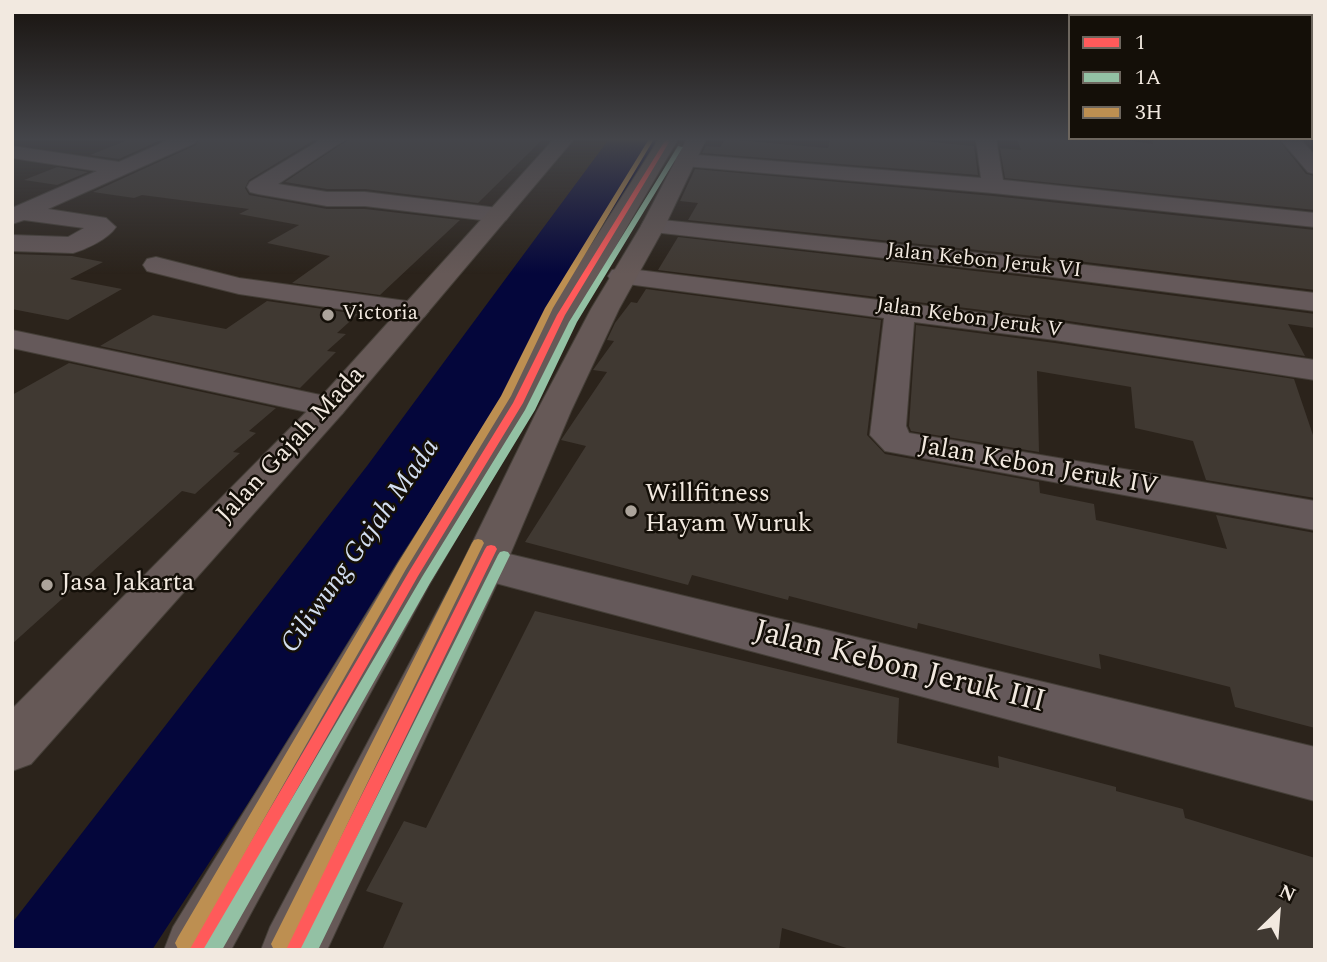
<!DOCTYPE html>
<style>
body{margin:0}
#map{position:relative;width:1327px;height:962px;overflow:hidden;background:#2b231b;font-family:Spectral,serif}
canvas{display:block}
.frame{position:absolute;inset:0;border:14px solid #f2e9e0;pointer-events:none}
.legend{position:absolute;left:1068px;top:14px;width:245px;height:126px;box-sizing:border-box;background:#140f08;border:2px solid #6d665e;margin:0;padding:9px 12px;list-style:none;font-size:21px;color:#f2e9e0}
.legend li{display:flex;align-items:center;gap:14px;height:35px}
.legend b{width:35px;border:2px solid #6d665e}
.north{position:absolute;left:1243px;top:878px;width:70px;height:70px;-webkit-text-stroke:5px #140f08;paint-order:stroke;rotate:25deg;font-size:19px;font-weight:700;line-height:28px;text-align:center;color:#f2e9e0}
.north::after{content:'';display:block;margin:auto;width:24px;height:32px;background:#f2e9e0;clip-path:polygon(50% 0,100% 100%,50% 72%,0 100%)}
</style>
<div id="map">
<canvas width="1327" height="962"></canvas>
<div class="frame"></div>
<ul class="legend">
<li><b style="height:9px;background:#ff5a5a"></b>1</li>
<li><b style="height:9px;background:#93c1a4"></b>1A</li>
<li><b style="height:9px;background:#bd8f51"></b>3H</li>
</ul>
<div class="north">N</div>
</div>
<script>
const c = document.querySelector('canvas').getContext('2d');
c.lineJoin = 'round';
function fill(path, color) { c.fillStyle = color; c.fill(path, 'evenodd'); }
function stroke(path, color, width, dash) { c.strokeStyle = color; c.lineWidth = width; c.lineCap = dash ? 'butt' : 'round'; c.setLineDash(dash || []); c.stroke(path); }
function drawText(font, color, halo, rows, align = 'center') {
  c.font = font + ' Spectral,serif'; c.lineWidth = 5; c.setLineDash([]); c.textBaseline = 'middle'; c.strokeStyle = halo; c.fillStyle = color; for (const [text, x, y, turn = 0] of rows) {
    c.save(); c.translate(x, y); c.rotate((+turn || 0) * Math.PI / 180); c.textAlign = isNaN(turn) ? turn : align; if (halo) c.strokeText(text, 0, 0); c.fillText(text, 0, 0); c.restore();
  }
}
const water = new Path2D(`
 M 609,139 L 665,139 L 470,464 L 152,950 L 12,950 L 12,923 L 367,466 Z`);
const building = new Path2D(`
 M 130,139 L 163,139 L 119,159 L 90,155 Z
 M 199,139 L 316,139 L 249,180 L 245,188 L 249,195 L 327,209 L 365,209 L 460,220 L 380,295 L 292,283 L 330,256 L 267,243 L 299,225 L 239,214 L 249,209 L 142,195 L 134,198 L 93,192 L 196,145 Z
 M 349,139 L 543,139 L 478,203 L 365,189 L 327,189 L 285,182 Z
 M 725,139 L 828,148 L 830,139 L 903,139 L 974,146 L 978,175 L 702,153 L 706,146 L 720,147 Z
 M 1017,139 L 1119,139 L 1153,144 L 1152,139 L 1278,139 L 1306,174 L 1315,176 L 1315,210 L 1005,178 L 1000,148 L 1021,150 Z
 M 678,144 L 681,144 L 653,197 L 648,197 Z
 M 57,167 L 88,172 L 57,185 L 24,180 Z
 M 695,169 L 993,196 L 1315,230 L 1315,290 L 1045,257 L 688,220 L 698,203 L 680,201 Z
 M 678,237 L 1045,279 L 1315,314 L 1315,328 L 1288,324 L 1305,356 L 1055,319 L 658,270 Z
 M 12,254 L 72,256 L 103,262 L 70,279 L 122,289 L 68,320 L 12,309 Z
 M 646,289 L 881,320 L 867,435 L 885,454 L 1039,482 L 1040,493 L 1094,504 L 1096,520 L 1227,549 L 1216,515 L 1315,533 L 1315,728 L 1235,707 L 1230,687 L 1099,654 L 1101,669 L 918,623 L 917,629 L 789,596 L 788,600 L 692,575 L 688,585 L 525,542 L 586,446 L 561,440 L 607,372 L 593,370 L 614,341 L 607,340 L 615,323 L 631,302 L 637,303 Z
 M 267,301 L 358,314 L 337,333 L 346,334 L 327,351 L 336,352 L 300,388 L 100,346 L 153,315 L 226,329 Z
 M 916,325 L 1055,343 L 1294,379 L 1315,441 L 1315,498 L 1206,480 L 1193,441 L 1135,428 L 1131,387 L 1037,371 L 1039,452 L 911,431 L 909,426 Z
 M 69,363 L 276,408 L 249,431 L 256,433 L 233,452 L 240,453 L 195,494 L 182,491 L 12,644 L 12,395 Z
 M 535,611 L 899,698 L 897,743 L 999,768 L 998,756 L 1116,787 L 1116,791 L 1183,809 L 1185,818 L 1315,858 L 1315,950 L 853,950 L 782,928 L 779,950 L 382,950 L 403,903 L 366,891 L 404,821 L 426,828 Z`);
const minor = new Path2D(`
 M 171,139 L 197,139 L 195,143 L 48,209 L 106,218 L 116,227 C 108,239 87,249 73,253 L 12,251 L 12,235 L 68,237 L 84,228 L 24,220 L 12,224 L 12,208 L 97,171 L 12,158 L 12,146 L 119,162 Z
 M 322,139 L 346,139 L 278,184 L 327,192 L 365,192 L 498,208 L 506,210 L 510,215 L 506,220 L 498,222 L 365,206 L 327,206 L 258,194 L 250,192 L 247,187 L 250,182 Z
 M 976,139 L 996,139 L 1003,180 L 1315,213 L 1315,227 L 993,193 L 685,166 L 678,164 L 675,160 L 678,156 L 685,154 L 981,178 Z
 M 1280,139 L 1300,139 L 1315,155 L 1315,174 L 1308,172 Z
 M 653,219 L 1045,260 L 1315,293 L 1315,311 L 1045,276 L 644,231 L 641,226 L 644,221 Z
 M 156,257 L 239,278 L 414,302 L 424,305 L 429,311 L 424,317 L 414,320 L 239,294 L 147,271 L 143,265 L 147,259 Z
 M 622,268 L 1055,322 L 1315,360 L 1315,380 L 1055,340 L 914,322 L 906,426 L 909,433 L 1315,501 L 1315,530 L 885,451 L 870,435 L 884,318 L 612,282 L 608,276 L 612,270 Z
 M 12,330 L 330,397 L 342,400 L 347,407 L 342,414 L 330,417 L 12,348 Z
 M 484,548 L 1315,747 L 1315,801 L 469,576 L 462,564 L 469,552 Z`);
const major = new Path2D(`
 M 554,139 L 574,139 L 342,414 L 31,764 L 12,771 L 12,709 L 318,400 Z
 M 659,139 L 678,139 L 576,315 L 535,403 L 429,585 L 231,950 L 164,950 L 173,927 L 399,561 L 501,403 L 546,315 Z
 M 687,139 L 706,139 L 665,226 L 619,309 L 571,411 L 506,564 L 327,950 L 261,950 L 270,927 L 462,564 L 537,411 L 591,309 L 641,226 Z`);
const bus1 = new Path2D(`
 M 666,139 L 671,139 L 565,315 L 523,403 L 418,576 L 206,950 L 187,950 L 410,570 L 513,403 L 557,315 Z
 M 491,545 L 495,546 L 497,549 L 302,950 L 284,950 L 485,549 L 487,546 Z`);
const bus2 = new Path2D(`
 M 678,146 L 683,147 L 577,322 L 535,410 L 430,583 L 222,950 L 203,950 L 422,577 L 525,410 L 569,322 Z
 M 504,551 L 508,552 L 510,555 L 318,950 L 300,950 L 498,555 L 500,552 Z`);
const bus3 = new Path2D(`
 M 649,139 L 654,139 L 553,308 L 511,396 L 406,569 L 190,949 L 178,949 L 175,943 L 178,937 L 398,563 L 501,396 L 545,308 Z
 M 478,539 L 482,540 L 484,543 L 286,950 L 274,950 L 271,944 L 274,938 L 472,543 L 474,540 Z`);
const markers = [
 [328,315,7,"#aca49b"],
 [631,511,7,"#aca49b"],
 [47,585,7,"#aca49b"]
];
const farStreetnames = [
 ["Jalan Kebon Jeruk VI",984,262,6],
 ["Jalan Kebon Jeruk V",969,319,8]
];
const farPoinames = [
 ["Victoria",342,315]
];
const streetNames = [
 ["Jalan Gajah Mada",292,446,-47],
 ["Jalan Kebon Jeruk IV",1038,468,10]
];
const poiNames = [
 ["Willfitness",645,496],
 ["Hayam Wuruk",645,526],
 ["Jasa Jakarta",61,585]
];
const waterNames = [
 ["Ciliwung Gajah Mada",362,547,-55]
];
const nearStreetnames = [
 ["Jalan Kebon Jeruk III",899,669,14]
];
fill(water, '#04063b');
fill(building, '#403932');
stroke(minor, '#453f38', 2);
stroke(major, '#453f38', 2);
fill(minor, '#65595a');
fill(major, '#665957');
fill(bus1, '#ff5a5a');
fill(bus2, '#93c1a4');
fill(bus3, '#bd8f51');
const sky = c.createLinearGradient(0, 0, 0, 274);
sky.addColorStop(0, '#18130f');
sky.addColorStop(0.51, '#44454a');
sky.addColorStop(1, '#44454a00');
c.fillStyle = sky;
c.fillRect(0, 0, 1327, 274);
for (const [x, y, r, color] of markers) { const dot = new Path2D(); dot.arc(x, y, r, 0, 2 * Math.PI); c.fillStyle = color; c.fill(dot); stroke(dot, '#140f08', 2.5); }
drawText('21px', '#f2e9e0', '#140f08', farStreetnames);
drawText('21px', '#f2e9e0', '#140f08', farPoinames, 'left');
drawText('26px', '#f2e9e0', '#140f08', streetNames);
drawText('26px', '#f2e9e0', '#140f08', poiNames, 'left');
drawText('italic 28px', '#d3def1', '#140f08', waterNames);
drawText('32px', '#f2e9e0', '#140f08', nearStreetnames);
</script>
